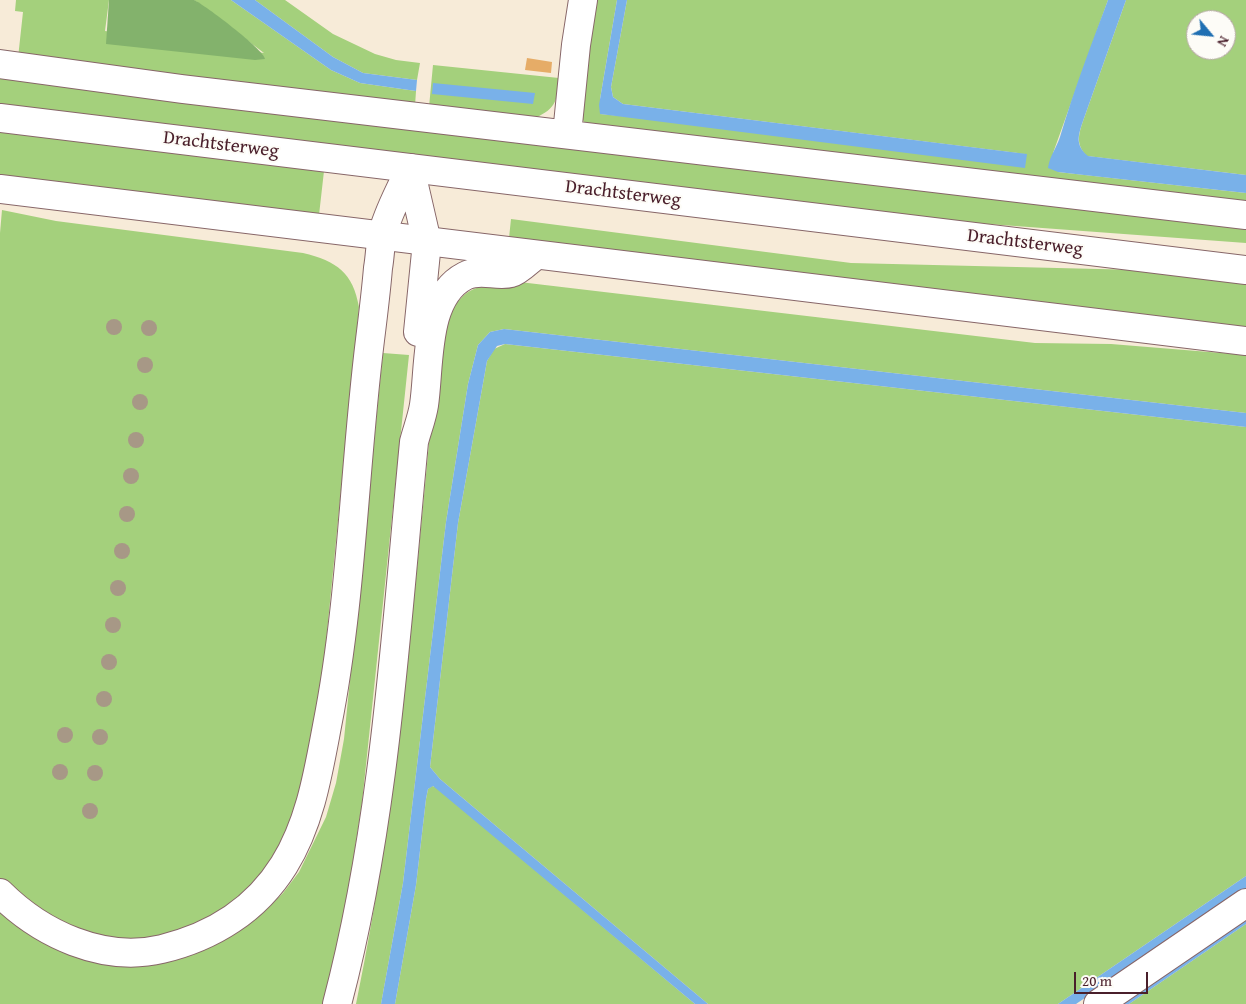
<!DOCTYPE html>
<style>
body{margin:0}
#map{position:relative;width:1246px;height:1004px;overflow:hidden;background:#f7ebd8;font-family:"Gentium Book Plus",serif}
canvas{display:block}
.north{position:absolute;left:1186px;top:10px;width:50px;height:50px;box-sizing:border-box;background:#fdfcf7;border:1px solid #b5a4a5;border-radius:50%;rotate:118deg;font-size:14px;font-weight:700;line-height:20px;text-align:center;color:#4a1f2b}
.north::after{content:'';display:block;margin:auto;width:18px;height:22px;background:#1f6fb2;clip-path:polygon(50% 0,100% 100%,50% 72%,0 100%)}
.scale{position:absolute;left:1074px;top:972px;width:74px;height:22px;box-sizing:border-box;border:2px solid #4a1f2b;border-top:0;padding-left:6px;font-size:15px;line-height:18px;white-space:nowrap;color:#4a1f2b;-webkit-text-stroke:4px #fdfcf7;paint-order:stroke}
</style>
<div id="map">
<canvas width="1246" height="1004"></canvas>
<div class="north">N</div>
<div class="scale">20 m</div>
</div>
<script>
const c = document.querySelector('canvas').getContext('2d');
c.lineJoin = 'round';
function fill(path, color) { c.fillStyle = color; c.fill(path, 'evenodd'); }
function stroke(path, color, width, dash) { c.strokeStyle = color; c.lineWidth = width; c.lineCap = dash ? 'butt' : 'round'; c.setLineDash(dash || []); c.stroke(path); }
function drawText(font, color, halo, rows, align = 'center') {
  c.font = font + ' "Gentium Book Plus",serif'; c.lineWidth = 4; c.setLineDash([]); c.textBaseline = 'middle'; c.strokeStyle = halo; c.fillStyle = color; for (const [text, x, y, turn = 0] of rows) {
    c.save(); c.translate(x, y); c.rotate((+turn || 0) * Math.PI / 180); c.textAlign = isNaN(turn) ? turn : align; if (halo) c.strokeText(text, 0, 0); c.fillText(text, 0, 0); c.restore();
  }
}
const green = new Path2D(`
 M 16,0 L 109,0 L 105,31 L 264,53 L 194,0 L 231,0 L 331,70 L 360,83 L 416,91 L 415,106 L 18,58 L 23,12 L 15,11 Z
 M 255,0 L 285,0 L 333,34 L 375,54 L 396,60 L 420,63 L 417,80 L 363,73 L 333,57 Z
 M 596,0 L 617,0 L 600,99 L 600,114 L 1026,154 L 623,104 L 613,97 L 611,87 L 627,0 L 1108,0 L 1053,153 L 1058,172 L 1246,193 L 1246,206 L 590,127 L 584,123 L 579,106 L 587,70 Z
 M 1126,0 L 1246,0 L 1246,175 L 1087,156 C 1076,145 1078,136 1083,121 ZM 1196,20 L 1226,20 L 1226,50 L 1196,50 Z
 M 433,65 L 559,78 C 557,100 557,108 535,118 L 429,107 Z
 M 0,73 L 1246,226 L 1246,243 L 961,222 L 0,104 Z
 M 0,132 L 324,171 L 319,215 L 0,177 Z
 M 2,210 L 56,221 L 303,253 C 337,261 353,273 359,307 L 323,673 L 308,783 L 274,861 L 237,903 L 189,929 L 134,940 L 114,940 L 65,929 L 0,880 L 0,233 Z
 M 511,219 L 851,263 L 1140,270 L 1246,283 L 1246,327 L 509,238 Z
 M 511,281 L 1035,343 L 1111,344 L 1246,355 L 1246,413 L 504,329 L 490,332 L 478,345 L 468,384 L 446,522 L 403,883 L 381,1004 L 356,1004 C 402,783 417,556 440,331 C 463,290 464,288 511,281 Z
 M 505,344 L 1246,427 L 1246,876 L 1058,1004 L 708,1004 L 440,779 L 430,767 L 458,523 L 487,361 L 494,349 Z
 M 383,353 L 409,355 L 362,803 L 345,912 L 326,1004 L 0,1004 L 0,906 L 66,949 L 224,939 L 263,913 L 283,893 L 299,872 L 326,817 L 336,783 L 344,739 Z
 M 432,786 L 436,787 L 695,1004 L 395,1004 L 416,885 L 426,799 L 428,789 Z
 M 1246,924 L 1246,1004 L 1129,1004 Z`);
const forest = new Path2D(`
 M 109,0 C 124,0 184,0 194,0 C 205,5 263,49 265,59 L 255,60 L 106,44 Z`);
const water = new Path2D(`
 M 231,0 L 255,0 L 333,57 L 363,73 L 417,80 L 416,91 L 360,83 L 331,70 Z
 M 617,0 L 627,0 L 611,87 L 613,97 L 623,104 L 1027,154 L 1025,168 L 600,114 L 599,105 Z
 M 1108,0 L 1126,0 L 1083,121 C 1078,136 1075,145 1088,156 L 1246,175 L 1246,193 L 1084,175 L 1058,172 L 1048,168 C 1050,155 1056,149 1060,137 C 1074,90 1091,45 1108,0 Z
 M 433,83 L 535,93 L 533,104 L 432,94 Z
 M 504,329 L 1246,413 L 1246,427 L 505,344 L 497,346 L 487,361 L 458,523 L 430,767 L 440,779 L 708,1004 L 695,1004 L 433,786 L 428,789 L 426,799 L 416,885 L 395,1004 L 381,1004 L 403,883 L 446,522 L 468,384 L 478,345 L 490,332 Z
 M 1246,876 L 1246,888 L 1076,1004 L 1058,1004 Z
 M 1246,916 L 1246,924 L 1129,1004 L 1116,1004 Z`);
const building = new Path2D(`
 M 527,58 L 552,62 L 551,73 L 525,70 Z`);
const minor = new Path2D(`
 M 0,64 L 182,89 L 1246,215
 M 567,134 L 576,45 L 583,0
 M 1098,1004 L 1246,903`);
const major = new Path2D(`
 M 0,118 L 1246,270
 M 0,189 L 1246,341`);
const highway = new Path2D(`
 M 410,168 L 427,242 L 418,332
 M 0,893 C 41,934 103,963 162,949 C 212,937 256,910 284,865 C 310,823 318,774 327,726 C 352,600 354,468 370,340 C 373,316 376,292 378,268 C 380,257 380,246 382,236 C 387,213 401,190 410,168
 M 337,1004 C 385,823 396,629 414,442 C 417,430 422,418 424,405 C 430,365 424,297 465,276 C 480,268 497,277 511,273 C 519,271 529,260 536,255`);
const trees = [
 [114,327],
 [149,328],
 [145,365],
 [140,402],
 [136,440],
 [131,476],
 [127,514],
 [122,551],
 [118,588],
 [113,625],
 [109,662],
 [104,699],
 [65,735],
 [100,737],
 [60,772],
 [95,773],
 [90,811]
];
const streetNames = [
 ["Drachtsterweg",221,145,7],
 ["Drachtsterweg",623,194,7],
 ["Drachtsterweg",1025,243,7]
];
fill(green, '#a4d07c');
fill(forest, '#83b26c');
fill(water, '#79b1e9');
fill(building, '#e6ac67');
stroke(minor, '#876668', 30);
stroke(major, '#876668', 30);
stroke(highway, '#876668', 30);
stroke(minor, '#fff', 28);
stroke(major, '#fff', 28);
stroke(highway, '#fff', 28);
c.fillStyle = '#a79886';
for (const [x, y] of trees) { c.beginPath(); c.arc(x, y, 8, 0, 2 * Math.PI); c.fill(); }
drawText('19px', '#4a1f2b', '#fdfcf7', streetNames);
</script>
